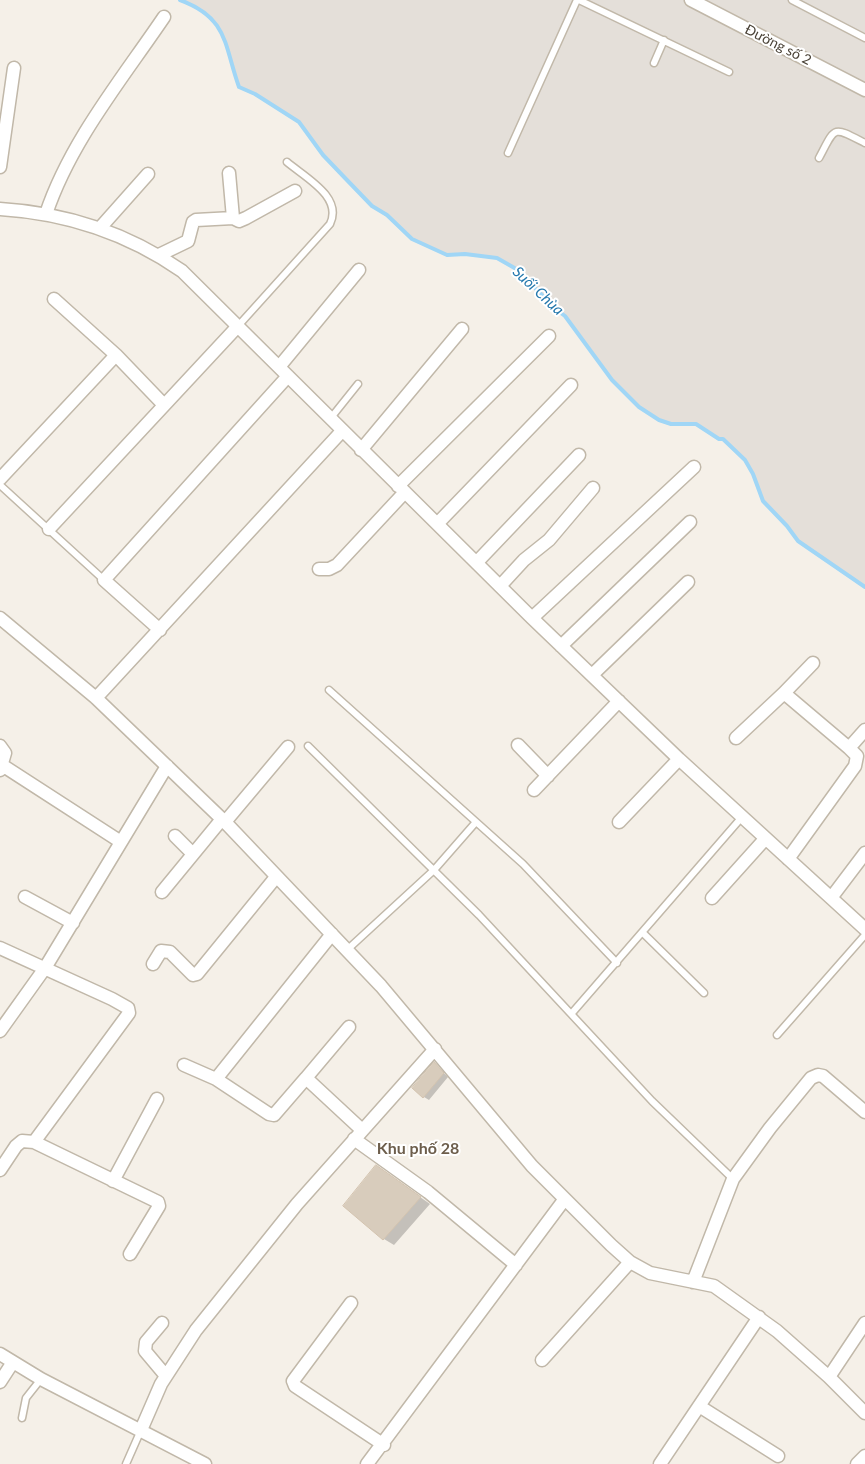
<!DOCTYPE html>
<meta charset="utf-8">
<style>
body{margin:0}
canvas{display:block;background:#f5f0e8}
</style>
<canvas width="865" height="1464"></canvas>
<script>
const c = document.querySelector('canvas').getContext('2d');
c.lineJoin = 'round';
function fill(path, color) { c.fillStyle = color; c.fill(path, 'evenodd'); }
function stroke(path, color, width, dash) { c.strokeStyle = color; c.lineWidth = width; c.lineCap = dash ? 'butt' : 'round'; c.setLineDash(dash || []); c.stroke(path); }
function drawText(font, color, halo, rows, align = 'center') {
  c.font = font + ' Lato,sans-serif'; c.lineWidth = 4; c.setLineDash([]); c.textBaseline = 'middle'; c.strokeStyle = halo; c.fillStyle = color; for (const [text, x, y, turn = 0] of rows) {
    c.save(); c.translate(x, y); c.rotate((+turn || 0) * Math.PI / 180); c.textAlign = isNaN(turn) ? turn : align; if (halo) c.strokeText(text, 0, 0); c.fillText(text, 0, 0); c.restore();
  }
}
const industrial = new Path2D(`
 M 180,0 L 865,0 L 865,587 L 798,541 L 787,526 L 763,501 L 753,474 L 745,460 L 723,439 L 719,439 L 696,424 L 671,424 L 659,420 L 632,402 L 612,380 L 565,316 L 554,308 L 518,270 L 497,258 L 465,254 L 447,255 L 424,246 L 372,206 L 323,155 L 299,122 L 255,94 L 239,87 L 233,72 L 231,56 L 216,24 L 192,4 Z`);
const shadow = new Path2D(`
 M 434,1064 L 448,1077 L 429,1100 L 424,1097 Z
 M 376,1166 L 430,1204 L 394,1245 L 384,1239 L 345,1206 Z`);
const stream = new Path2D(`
 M 180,0 C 229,18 224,46 239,87 L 255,94 L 299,122 L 323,155 L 345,178 L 372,206 L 387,215 L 412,239 L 447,255 L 465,254 L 497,258 L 518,270 L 554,308 L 565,316 L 612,380 L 639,407 L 659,420 L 671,424 L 696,424 L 719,439 L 723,439 L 745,460 L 753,474 L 763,501 L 787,526 L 798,541 L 865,587`);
const building = new Path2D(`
 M 434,1062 L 444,1073 L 423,1098 L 412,1088 Z
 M 376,1165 L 421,1197 L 383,1240 L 343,1206 Z`);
const service = new Path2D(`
 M 579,0 L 729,72
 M 792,0 L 865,38
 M 654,63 L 664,40
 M 508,153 L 577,0
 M 819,158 C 836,126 832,126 865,143
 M 238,326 L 330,224 C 343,197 306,178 287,162
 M 330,419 L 358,384
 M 0,485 L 104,580
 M 329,690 L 523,864 L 617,963
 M 308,746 L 479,915 L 652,1101 L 733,1179
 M 643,933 L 704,993
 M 348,949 L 434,870 L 476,822
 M 572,1013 L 742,817
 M 777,1035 L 865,935
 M 22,1418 L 26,1398 L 41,1379
 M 126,1464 L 141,1430`);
const minor = new Path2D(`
 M 691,0 L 865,90
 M 0,167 L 14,68
 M 0,209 C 66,213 127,233 182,271 L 532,618 L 679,759 L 865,929
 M 46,214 C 70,142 122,79 164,17
 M 233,218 L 239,221 L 246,218 L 295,191
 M 100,228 L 148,174
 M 159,255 L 188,241 L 193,222 L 196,220 L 233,218 L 229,173
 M 54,299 L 116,355 L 164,405
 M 279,367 L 359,270
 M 361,450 L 462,329
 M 0,479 L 116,355
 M 398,486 L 549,336
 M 438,523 L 571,385
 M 49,529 L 238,326
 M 477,562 L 579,455
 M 319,569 L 329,569 L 337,565 L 405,492
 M 501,585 L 524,560 L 549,540 L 593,488
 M 0,618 L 96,698 L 225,822 L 381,986 L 532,1166 L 611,1245 L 630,1262 L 650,1273 L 714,1286 L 777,1331 L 829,1377 L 865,1413
 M 532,618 L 694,467
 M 160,630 L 104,580 L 288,376
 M 561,646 L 690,522
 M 592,675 L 688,582
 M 784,693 L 813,663
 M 96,698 L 342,431
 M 736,738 L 784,693 L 849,748
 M 518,745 L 548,776
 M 0,746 L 5,753 L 0,770
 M 2,765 L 121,842
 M 534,790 L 619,701
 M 225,822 L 288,747
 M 619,822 L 679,759
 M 175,836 L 193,854
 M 788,859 L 855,766 L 857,756 L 849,748 L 865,730
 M 162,892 L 222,819
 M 25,897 L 73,923
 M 712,898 L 765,839
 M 831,898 L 865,853
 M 0,948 L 112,999 L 128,1008 L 129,1013 L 34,1142 L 22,1141 L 16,1146 L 0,1170
 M 153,964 L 161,951 L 170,952 L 193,975 L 197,974 L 276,877
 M 0,1031 L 45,968 L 167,766
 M 184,1065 L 216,1079 L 269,1114 L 274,1115 L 306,1078 L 362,1130
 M 306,1078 L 349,1027
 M 216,1079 L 332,934
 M 354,1139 L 428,1192 L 516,1265
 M 34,1142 L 158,1202 L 159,1206 L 130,1254
 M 113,1181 L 157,1099
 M 693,1282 L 733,1179 L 770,1128 L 811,1078 L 818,1075 L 823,1076 L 865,1112
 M 351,1303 L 293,1381 L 295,1386 L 384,1445
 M 162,1323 L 146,1342 L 145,1351 L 166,1376
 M 0,1354 L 41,1379 L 205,1464
 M 542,1360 L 630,1262
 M 829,1377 L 865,1323
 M 0,1382 L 13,1362
 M 699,1406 L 778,1456
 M 141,1430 L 161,1384 L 196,1330 L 297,1204 L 435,1049
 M 367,1464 L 564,1200
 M 660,1464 L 759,1317
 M 857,1464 L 865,1456`);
const streetNames = [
 ["Đường số 2",778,45,27]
];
const waterNames = [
 ["Suối Chùa",538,291,43]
];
const quarterNames = [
 ["Khu phố 28",418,1149]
];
fill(industrial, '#e4dfd9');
fill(shadow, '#0003');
stroke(stream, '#a0d6f6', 4);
fill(building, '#d8ccbc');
stroke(building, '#d3c3af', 1);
stroke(service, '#c1b8a9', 9);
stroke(minor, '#c1b8a9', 15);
stroke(service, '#fff', 6);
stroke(minor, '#fff', 12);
drawText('14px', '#494136', '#fff', streetNames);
drawText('italic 15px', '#2478ad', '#fff', waterNames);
drawText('bold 16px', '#6d5e4c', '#fff', quarterNames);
</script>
